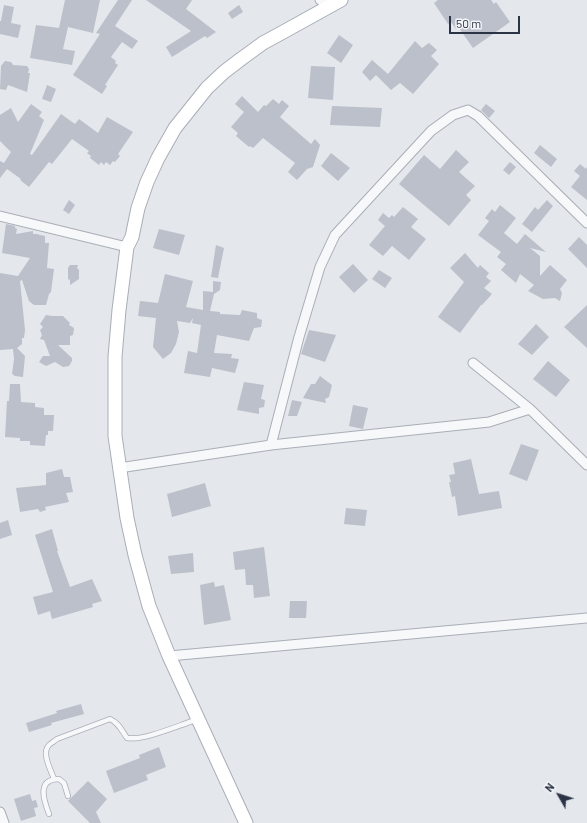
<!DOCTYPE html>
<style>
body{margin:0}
#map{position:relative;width:587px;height:823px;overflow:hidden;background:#e4e7ec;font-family:Barlow,sans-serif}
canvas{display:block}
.north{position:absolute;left:539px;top:775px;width:40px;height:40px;-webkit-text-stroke:3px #f4f6f9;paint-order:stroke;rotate:309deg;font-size:11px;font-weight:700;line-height:16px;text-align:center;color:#2b3445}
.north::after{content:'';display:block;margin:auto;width:14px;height:18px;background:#2b3445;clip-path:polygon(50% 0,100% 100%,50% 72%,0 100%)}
.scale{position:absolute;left:449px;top:16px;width:71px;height:18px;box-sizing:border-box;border:2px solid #2b3445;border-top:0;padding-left:5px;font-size:12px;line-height:14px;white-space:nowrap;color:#2b3445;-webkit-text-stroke:3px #f4f6f9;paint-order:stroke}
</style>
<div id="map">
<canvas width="587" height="823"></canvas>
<div class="north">N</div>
<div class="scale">50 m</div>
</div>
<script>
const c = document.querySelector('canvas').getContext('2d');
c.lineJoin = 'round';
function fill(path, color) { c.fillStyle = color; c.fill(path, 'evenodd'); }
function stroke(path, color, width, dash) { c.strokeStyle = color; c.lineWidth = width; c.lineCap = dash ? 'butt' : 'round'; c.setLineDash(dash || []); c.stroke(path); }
const building = new Path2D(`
 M 65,0 L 100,0 L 93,33 L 68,27 L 63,49 L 75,51 L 72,65 L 30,58 L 36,25 L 59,28 Z
 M 118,0 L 132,0 L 115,26 L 138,41 L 132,49 L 122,42 L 111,57 L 116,61 L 115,63 L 118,65 L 105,85 L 107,86 L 102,94 L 73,75 L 100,34 L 96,33 Z
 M 146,0 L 192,0 L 186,9 L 216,32 L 207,38 L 205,36 L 172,57 L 166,47 L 191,31 Z
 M 438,0 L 491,0 L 494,4 L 496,2 L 510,22 L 473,48 L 459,28 L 456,29 L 451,22 L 448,24 L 434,3 Z
 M 4,5 L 14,7 L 11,23 L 21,25 L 18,38 L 0,34 L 0,21 L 1,21 Z
 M 239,5 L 243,12 L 232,19 L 228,13 Z
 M 339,35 L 353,45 L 341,63 L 327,53 Z
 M 415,41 L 422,48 L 429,43 L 437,50 L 431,56 L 439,64 L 413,94 L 400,83 L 391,90 L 376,75 L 370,81 L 362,72 L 372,60 L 388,74 Z
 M 5,61 L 11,62 L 13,65 L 27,66 L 29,69 L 28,73 L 30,73 L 27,92 L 8,85 L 6,90 L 0,89 L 1,66 Z
 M 311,66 L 335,67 L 333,100 L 308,98 Z
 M 47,85 L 56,89 L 51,102 L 42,99 Z
 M 242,96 L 258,112 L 264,105 L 266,106 L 273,99 L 279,104 L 282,100 L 289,106 L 280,117 L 311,144 L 315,139 L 320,145 L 313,167 L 307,169 L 297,180 L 288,172 L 295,163 L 263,138 L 253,148 L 250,146 L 249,147 L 236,136 L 238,133 L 231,127 L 244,112 L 235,104 Z
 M 31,104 L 42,112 L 39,116 L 44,120 L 30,154 L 32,155 L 61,114 L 75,124 L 79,119 L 98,133 L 107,117 L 133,132 L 118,154 L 120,156 L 115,162 L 113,161 L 110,165 L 106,162 L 104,165 L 101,162 L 99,165 L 90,158 L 91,156 L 87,153 L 89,151 L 72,139 L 52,164 L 49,162 L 29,187 L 20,180 L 21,179 L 7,169 L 0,178 L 0,161 L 4,163 L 11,152 L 0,141 L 0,115 L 11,108 L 18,122 Z
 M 486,104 L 495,111 L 489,118 L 481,110 Z
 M 332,106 L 382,108 L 380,127 L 330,125 Z
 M 540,145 L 557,159 L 551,167 L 534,153 Z
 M 456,150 L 469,162 L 459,172 L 475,186 L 466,195 L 471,200 L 449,226 L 399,184 L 424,155 L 440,169 Z
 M 331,153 L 350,168 L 338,181 L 321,166 Z
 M 510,162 L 516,167 L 509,175 L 503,170 Z
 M 580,164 L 586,169 L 587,167 L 587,200 L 571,187 L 580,176 L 574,171 Z
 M 69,200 L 75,205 L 69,214 L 63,210 Z
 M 547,200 L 553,206 L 532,232 L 522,224 L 535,207 L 538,210 Z
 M 500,205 L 516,218 L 504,233 L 517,244 L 525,234 L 546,252 L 530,248 L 540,256 L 540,276 L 550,265 L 567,280 L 560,289 L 562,293 L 560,301 L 555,298 L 543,299 L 528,291 L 534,285 L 520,274 L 516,283 L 501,270 L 506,264 L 497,257 L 501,252 L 478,235 L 489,221 L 485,218 L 492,209 L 495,212 Z
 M 403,207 L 418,219 L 411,227 L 426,239 L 409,260 L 392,246 L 383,256 L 369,245 L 385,226 L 378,220 L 383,213 L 389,218 L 392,215 L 394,217 Z
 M 6,224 L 15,226 L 15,228 L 17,229 L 16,234 L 33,231 L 33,234 L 37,234 L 40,235 L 45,236 L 45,243 L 49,243 L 47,268 L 54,269 L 51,292 L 49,294 L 46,305 L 34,305 L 29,301 L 22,280 L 20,281 L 25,330 L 24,338 L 22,338 L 22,344 L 17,348 L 25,356 L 23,377 L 15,376 L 12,374 L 14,359 L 13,349 L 0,350 L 0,273 L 18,276 L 30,258 L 2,253 Z
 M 159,229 L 185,235 L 179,255 L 153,248 Z
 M 579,237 L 587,245 L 587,268 L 568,249 Z
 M 216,245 L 224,248 L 218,278 L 211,277 Z
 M 465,253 L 478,268 L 480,265 L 489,273 L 486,277 L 491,281 L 484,288 L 492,294 L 482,305 L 481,305 L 460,333 L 438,317 L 464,282 L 450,268 Z
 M 353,264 L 368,280 L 354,293 L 339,277 Z
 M 70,265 L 78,265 L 77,268 L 79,270 L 79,279 L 70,285 L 70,280 L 68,279 L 68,268 Z
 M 379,270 L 392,278 L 385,288 L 372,279 Z
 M 165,274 L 193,281 L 186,307 L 203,310 L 203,291 L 213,292 L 213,281 L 221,282 L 220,290 L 214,294 L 210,311 L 220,312 L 220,314 L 240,315 L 242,310 L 257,313 L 257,318 L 262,320 L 261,327 L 254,328 L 249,341 L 217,335 L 214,353 L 232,354 L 231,358 L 239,359 L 235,373 L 212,368 L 210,377 L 184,373 L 188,351 L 197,353 L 201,325 L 192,323 L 193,318 L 190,323 L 177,321 L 179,332 L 176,344 L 171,353 L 163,359 L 153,347 L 156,318 L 138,316 L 140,301 L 158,303 Z
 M 587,305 L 587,348 L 564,327 Z
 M 46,315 L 52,316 L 63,316 L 70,323 L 69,325 L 74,328 L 73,335 L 70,336 L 70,345 L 58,345 L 72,358 L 72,361 L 69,366 L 63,367 L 55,362 L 46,366 L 39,362 L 43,356 L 50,356 L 44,340 L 40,339 L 42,335 L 40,330 L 43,327 L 40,324 Z
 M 536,324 L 549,337 L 532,355 L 518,344 Z
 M 309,330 L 336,335 L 325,362 L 301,354 Z
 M 548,361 L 570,380 L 556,397 L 533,379 Z
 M 320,376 L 332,385 L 329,397 L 325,399 L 326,403 L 303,398 L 311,384 L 315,384 Z
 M 244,382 L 264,385 L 261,399 L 265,400 L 264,407 L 259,408 L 259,414 L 237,410 Z
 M 10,384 L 20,384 L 21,402 L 35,403 L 35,407 L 44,408 L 44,415 L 54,415 L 53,431 L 48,431 L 48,435 L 46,435 L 45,446 L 30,445 L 30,441 L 20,441 L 20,438 L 5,437 L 7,401 L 9,401 Z
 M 292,400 L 302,402 L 297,416 L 288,416 Z
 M 353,405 L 368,408 L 363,429 L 349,426 Z
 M 521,444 L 539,450 L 527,481 L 509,474 Z
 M 471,459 L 479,494 L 499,491 L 502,508 L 458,516 L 455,496 L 452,497 L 449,482 L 451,482 L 449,475 L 455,474 L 453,463 Z
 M 62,469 L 64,477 L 70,477 L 73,492 L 66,493 L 69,502 L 45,507 L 46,510 L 40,512 L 38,509 L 20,512 L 16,488 L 46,485 L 46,473 Z
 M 205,483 L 211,506 L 172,517 L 167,494 Z
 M 346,508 L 367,510 L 365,526 L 344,524 Z
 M 8,520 L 12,535 L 0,539 L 0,523 Z
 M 52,529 L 58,551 L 57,551 L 70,587 L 92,579 L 102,601 L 92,604 L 93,607 L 52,619 L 50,611 L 38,615 L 33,597 L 53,592 L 35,535 Z
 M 264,547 L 270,596 L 254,598 L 253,585 L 246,585 L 245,569 L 235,570 L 233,552 Z
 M 193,553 L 194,572 L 171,574 L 168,556 Z
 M 214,582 L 215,587 L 224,585 L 231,620 L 204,625 L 200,585 Z
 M 290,601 L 307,601 L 306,618 L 289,618 Z
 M 81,704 L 84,714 L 51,723 L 52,725 L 29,732 L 26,723 L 57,713 L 56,711 Z
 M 159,747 L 166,767 L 146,775 L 148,780 L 114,793 L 106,771 L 140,758 L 139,755 Z
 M 88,781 L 107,799 L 96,812 L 101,823 L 90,823 L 68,801 Z
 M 30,794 L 32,801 L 36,800 L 38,807 L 34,808 L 36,816 L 21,821 L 14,799 Z`);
const service = new Path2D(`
 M 54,779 C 51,770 41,753 49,745 C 51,743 55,741 57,739 L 110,719 C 119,723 122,731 127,738 C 144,741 179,725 196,720
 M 49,814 C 44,801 36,779 59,779 L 64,783 L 68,796`);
const minor = new Path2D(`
 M 320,0 L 330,6
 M 0,216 L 127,247
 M 473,363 L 530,409 L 587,465
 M 271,445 L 299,337 L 320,267 L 335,235 L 431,131 L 453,115 L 468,110 L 478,116 L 587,223
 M 119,468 L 271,445 L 489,422 L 530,409
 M 169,656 L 587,618
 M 0,812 L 4,823`);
const secondary = new Path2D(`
 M 246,823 L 169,656 L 149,606 L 135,555 L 127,518 L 115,436 L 115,357 L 119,310 L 127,247 L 132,237 L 138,208 L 147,182 L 158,158 L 175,128 L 207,88 L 224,72 L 241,59 L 263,43 L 285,31 L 341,0`);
fill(building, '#bbc0ca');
stroke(service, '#a9aeb7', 6);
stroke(minor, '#a9aeb7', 11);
stroke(secondary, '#a9aeb7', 15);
stroke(service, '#f7f8fa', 4.5);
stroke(minor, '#f7f8fa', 9);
stroke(secondary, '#fff', 13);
</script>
